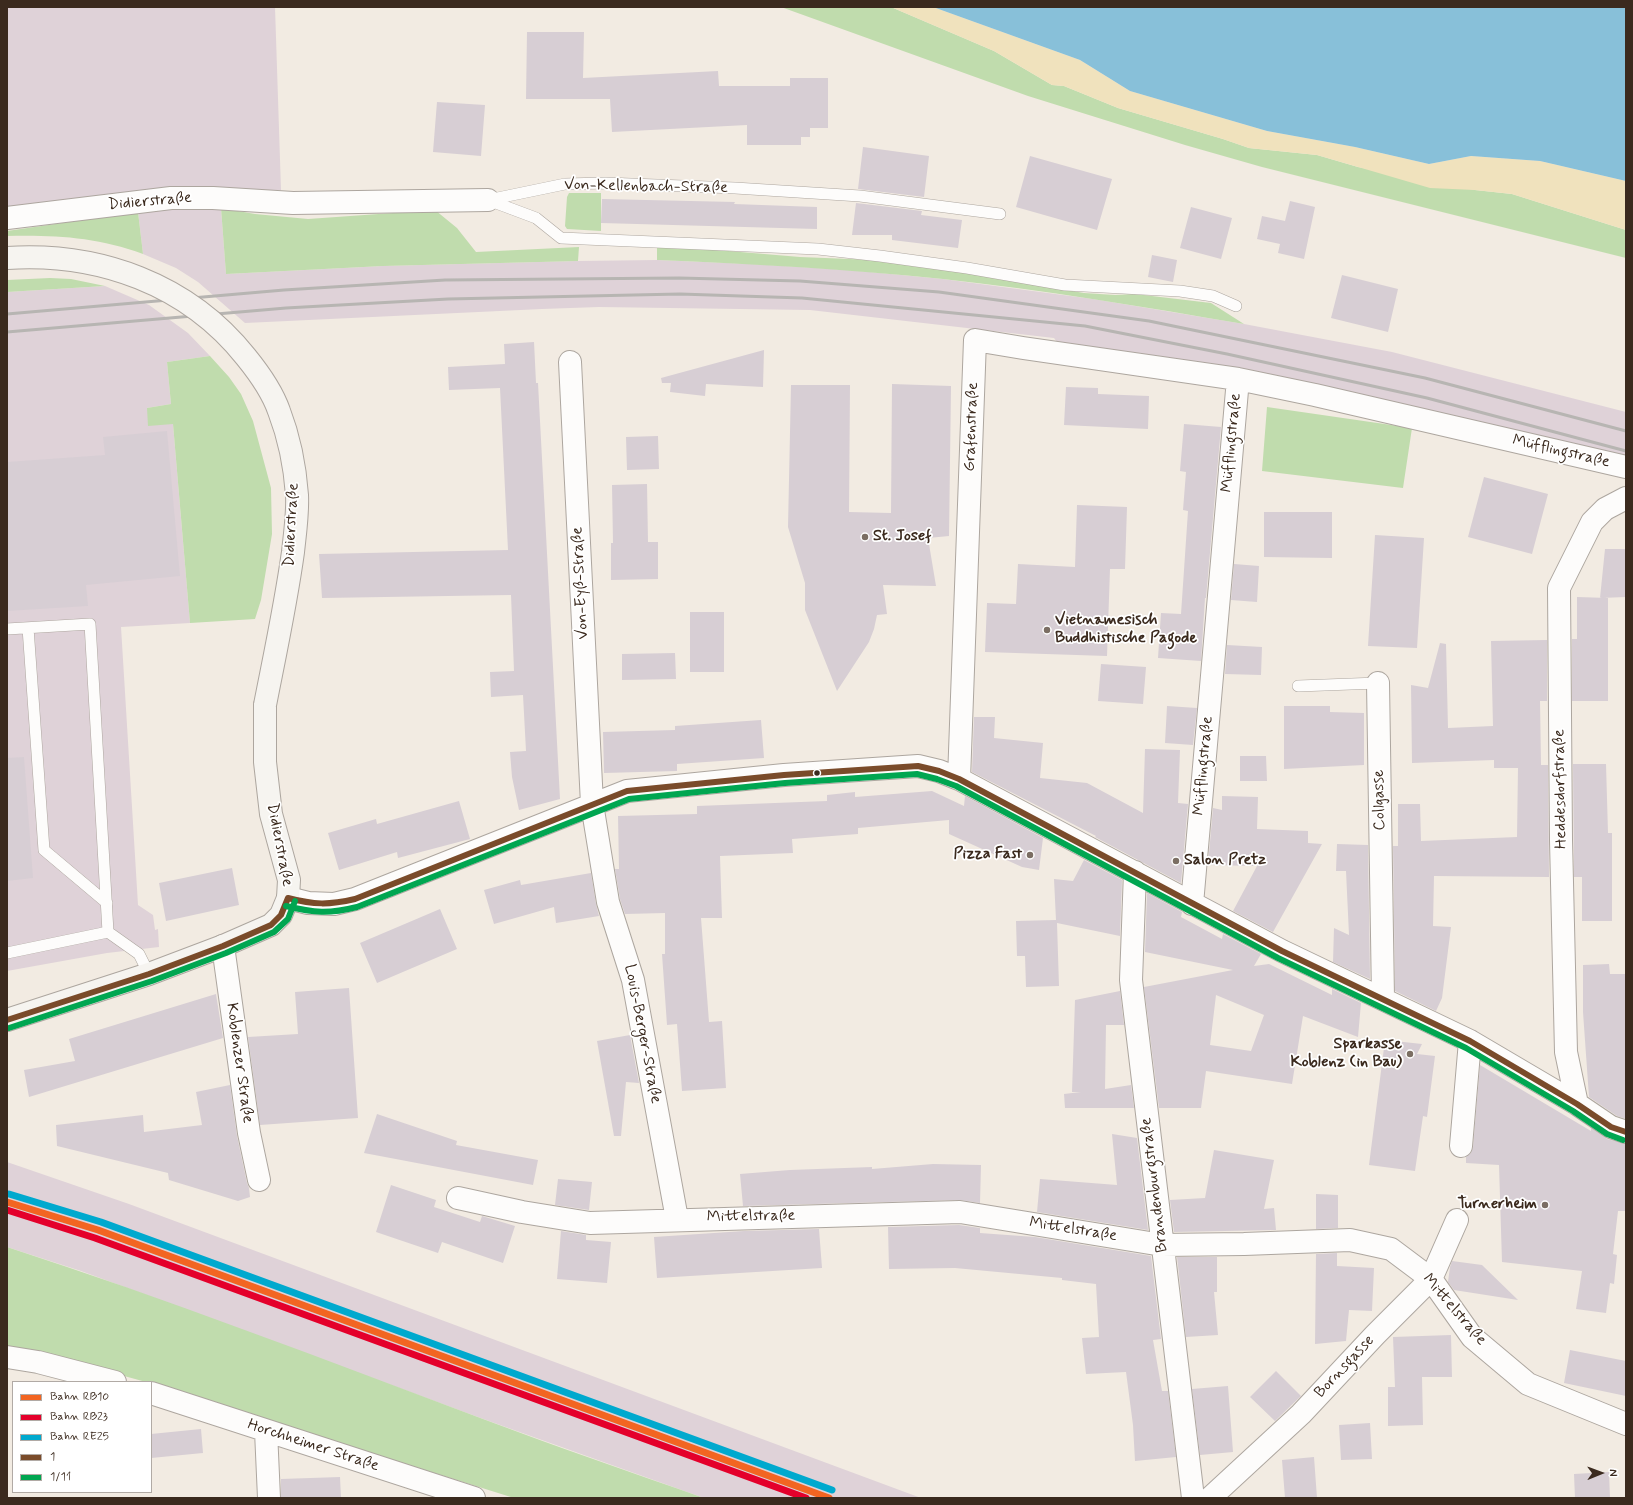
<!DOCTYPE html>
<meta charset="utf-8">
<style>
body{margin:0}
#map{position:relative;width:1633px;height:1505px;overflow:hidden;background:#f2ebe2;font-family:Mynerve,sans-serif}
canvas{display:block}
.frame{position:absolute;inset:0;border:8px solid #3b2a1e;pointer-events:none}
.legend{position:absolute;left:12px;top:1381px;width:140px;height:112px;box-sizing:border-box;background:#fff;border:1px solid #b1aaa5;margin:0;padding:5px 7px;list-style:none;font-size:12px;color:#3b2a1e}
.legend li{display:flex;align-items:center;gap:8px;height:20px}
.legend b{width:20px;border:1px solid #b1aaa5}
.north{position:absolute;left:1581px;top:1453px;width:40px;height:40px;-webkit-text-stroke:3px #fff;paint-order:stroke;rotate:89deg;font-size:11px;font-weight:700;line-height:16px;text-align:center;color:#3b2a1e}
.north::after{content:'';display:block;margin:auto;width:14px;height:18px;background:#3b2a1e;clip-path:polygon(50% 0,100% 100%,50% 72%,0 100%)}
</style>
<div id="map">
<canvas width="1633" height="1505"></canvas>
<div class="frame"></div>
<ul class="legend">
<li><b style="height:5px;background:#f26522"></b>Bahn RB10</li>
<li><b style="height:5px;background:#e4002b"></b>Bahn RB23</li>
<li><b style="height:5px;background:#00a9ce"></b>Bahn RE25</li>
<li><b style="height:5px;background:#7a4b2a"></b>1</li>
<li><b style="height:5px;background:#00a651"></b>1/11</li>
</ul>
<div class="north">N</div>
</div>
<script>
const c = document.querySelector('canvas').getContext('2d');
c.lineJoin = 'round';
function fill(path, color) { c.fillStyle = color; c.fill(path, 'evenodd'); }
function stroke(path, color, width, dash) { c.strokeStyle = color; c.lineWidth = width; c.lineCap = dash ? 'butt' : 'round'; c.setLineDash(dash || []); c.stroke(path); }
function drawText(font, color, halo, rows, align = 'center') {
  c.font = font + ' Mynerve,sans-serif'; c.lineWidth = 3.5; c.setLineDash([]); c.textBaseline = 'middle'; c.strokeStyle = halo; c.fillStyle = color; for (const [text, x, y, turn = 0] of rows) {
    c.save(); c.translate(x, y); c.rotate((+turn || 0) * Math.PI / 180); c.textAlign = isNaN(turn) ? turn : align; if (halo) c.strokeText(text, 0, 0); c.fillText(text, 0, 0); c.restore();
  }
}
const industrial = new Path2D(`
 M 7,7 L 275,7 L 281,190 L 162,190 L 7,207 Z
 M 171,208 L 221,208 L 226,274 L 383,266 L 578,261 L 657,260 L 752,264 L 849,270 L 943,279 L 1093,299 L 1244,324 L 1392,352 L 1626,412 L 1626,462 L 1259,373 L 1166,357 L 1057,342 L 1054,338 L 810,310 L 599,307 L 542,309 L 245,323 L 198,282 L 176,268 L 143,254 L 138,212 Z
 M 105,286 L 149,305 L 188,333 L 210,356 L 167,362 L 171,404 L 147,408 L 173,424 L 190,623 L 121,627 L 138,905 L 153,915 L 155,930 L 158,929 L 159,947 L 107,953 L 7,971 L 7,292 Z
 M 7,1162 L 129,1204 L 921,1498 L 704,1498 L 486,1420 L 81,1271 L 7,1247 Z`);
const green = new Path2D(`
 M 781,7 L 891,7 L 994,51 L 1052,85 L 1064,86 L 1118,108 L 1223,139 L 1249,148 L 1317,155 L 1358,167 L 1475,190 L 1512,194 L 1626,230 L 1626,258 L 1262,167 L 1185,145 L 1028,96 Z
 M 569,193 L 601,193 L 601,231 L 567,229 L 565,226 L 567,197 Z
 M 221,208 L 255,214 L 308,219 L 435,210 L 457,228 L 476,252 L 579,247 L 578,261 L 383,266 L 226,274 Z
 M 138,212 L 143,254 C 97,237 55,235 7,236 L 7,231 Z
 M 657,245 L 800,257 L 875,260 L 912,266 L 951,270 L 1084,293 L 1115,295 L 1135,294 L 1211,303 L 1244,324 C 1144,307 1044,290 943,279 C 848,269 753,264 657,260 Z
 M 50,278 L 71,279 L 105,286 L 7,292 L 7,280 Z
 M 210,356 L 229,377 L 241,394 L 253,421 L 271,488 L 272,534 L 261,600 L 255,619 L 190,623 L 173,424 L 148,426 L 147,408 L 171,404 L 167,362 Z
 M 1267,407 L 1412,428 L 1403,488 L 1262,471 Z
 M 7,1247 C 168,1299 325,1360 483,1419 C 557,1447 631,1472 704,1498 L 514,1498 L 151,1384 L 151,1382 L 146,1382 L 44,1354 L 7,1346 Z`);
const sand = new Path2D(`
 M 891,7 L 933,7 L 1080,60 L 1130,91 L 1267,131 L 1355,147 L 1429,164 L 1471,156 L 1540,161 L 1626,181 L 1626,230 L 1512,194 L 1475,190 L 1430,188 L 1317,155 L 1249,148 L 1223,139 L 1118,108 L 1064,86 L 1052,85 L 994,51 Z`);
const water = new Path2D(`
 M 933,7 L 1626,7 L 1626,181 L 1540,161 L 1471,156 L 1429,164 L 1355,147 L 1267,131 L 1130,91 L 1080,60 Z`);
const building = new Path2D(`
 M 527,32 L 584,32 L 583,78 L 718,71 L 719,86 L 790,86 L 790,78 L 828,78 L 828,128 L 810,128 L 810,137 L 801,137 L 801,145 L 747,145 L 747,125 L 612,132 L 610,99 L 526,99 Z
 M 437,102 L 485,105 L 481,156 L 433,152 Z
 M 863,147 L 929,156 L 924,197 L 858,189 Z
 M 1030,156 L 1112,179 L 1097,230 L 1016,207 Z
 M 602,199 L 735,202 L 734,204 L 817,207 L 817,229 L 601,223 Z
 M 1290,201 L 1315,207 L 1304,259 L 1278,253 L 1280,244 L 1257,239 L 1262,216 L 1285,221 Z
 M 856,203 L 922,211 L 921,215 L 962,220 L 958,248 L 892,240 L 892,235 L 852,235 Z
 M 1191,207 L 1232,218 L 1221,259 L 1180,248 Z
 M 1152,255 L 1177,260 L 1173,282 L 1148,277 Z
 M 1342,275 L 1398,289 L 1388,332 L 1331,318 Z
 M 534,342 L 536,383 L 538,383 L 560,799 L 519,810 L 512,777 L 510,752 L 526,751 L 523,695 L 491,697 L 490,672 L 514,671 L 511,595 L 322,598 L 319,554 L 508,550 L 500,388 L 449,390 L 448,367 L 505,364 L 504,344 Z
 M 764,350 L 763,387 L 706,384 L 705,396 L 670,392 L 671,383 L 662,383 L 661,378 Z
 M 892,384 L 951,386 L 949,536 L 928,538 L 936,586 L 883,585 L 887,614 L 877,615 L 874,629 L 869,642 L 837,691 L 805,610 L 805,583 L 788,527 L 791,385 L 850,385 L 849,512 L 891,513 Z
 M 1066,387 L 1098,388 L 1098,394 L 1149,396 L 1148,429 L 1064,425 Z
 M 1184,424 L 1221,427 L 1206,598 L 1205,598 L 1201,661 L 1158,658 L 1161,613 L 1181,614 L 1188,511 L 1183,510 L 1186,472 L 1180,471 Z
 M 167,431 L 180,576 L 86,585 L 88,606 L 7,611 L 7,462 L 105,455 L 103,437 Z
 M 658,436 L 659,469 L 627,470 L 626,437 Z
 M 1484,477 L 1548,494 L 1532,554 L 1468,537 Z
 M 647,484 L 648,542 L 658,542 L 658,579 L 611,580 L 611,543 L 613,543 L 612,485 Z
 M 1077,505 L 1127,507 L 1125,569 L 1110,569 L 1107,656 L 985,652 L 987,603 L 1016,604 L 1018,564 L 1075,567 Z
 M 1264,512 L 1332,512 L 1332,558 L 1264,557 Z
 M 1375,535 L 1424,538 L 1417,648 L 1368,646 Z
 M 1605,549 L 1626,549 L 1626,597 L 1600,598 Z
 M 1234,564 L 1259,566 L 1257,602 L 1231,600 Z
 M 1577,597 L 1608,598 L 1608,701 L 1572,701 L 1572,639 L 1577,639 Z
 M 690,612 L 724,612 L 724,672 L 690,672 Z
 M 1547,640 L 1547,701 L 1540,701 L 1541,765 L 1548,765 L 1549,877 L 1434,876 L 1433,926 L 1451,927 L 1442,998 L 1436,1011 L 1395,991 L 1393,846 L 1398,846 L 1398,804 L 1420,804 L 1421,841 L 1517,837 L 1518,768 L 1494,768 L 1494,760 L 1412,763 L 1411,685 L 1428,688 L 1440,643 L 1446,644 L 1448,728 L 1493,726 L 1491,641 Z
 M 1227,645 L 1262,647 L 1261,675 L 1225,674 Z
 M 675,653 L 676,679 L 622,680 L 622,654 Z
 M 1101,664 L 1146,667 L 1143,704 L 1098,701 Z
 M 1167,706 L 1197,708 L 1193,745 L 1165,743 Z
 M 1284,706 L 1330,706 L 1330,712 L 1364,713 L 1364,765 L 1284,769 Z
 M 974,717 L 995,717 L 994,738 L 1043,743 L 1040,778 L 1087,783 L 1143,813 L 1145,749 L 1180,750 L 1178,803 L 1188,804 L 1181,883 L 1095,837 L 1096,836 L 972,772 Z
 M 761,720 L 764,758 L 677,764 L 677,771 L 604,773 L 603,732 L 675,730 L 675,726 Z
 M 1240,756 L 1266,756 L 1267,781 L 1240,781 Z
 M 24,757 L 33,878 L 7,881 L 7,758 Z
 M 1573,764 L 1606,764 L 1608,833 L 1612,833 L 1612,921 L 1582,921 L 1582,877 L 1574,877 Z
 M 932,791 L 964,806 L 965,796 L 1043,838 L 1039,870 L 1022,867 L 949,834 L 949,820 L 858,828 L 858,834 L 792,839 L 793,853 L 720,856 L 722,918 L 701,918 L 709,1022 L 722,1021 L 726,1088 L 682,1091 L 677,1024 L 667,1025 L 662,954 L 665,954 L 665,913 L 625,914 L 620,899 L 615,869 L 619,869 L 618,816 L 697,814 L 697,806 L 827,801 L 827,795 L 855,792 L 855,797 Z
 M 1222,796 L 1258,797 L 1257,829 L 1308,831 L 1308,843 L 1322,844 L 1273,932 L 1233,911 L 1257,866 L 1208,865 L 1213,808 L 1222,810 Z
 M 459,801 L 470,839 L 398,858 L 397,852 L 339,870 L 328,833 L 376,819 L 377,824 Z
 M 1337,844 L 1368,845 L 1370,979 L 1333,962 L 1334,928 L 1349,935 L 1346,871 L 1336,871 Z
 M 1084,860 L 1122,880 L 1120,936 L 1057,923 L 1059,986 L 1026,987 L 1025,956 L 1017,956 L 1016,921 L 1056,920 L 1054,879 L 1073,881 Z
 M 232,868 L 239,905 L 166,921 L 159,883 Z
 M 591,873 L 596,904 L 599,916 L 556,923 L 554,907 L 494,924 L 484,890 L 520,880 L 521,885 Z
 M 1147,893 L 1182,912 L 1181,917 L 1222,939 L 1223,934 L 1261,954 L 1254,966 L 1269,964 L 1332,995 L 1332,989 L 1361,1003 L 1358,1037 L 1303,1016 L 1292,1084 L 1206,1071 L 1201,1108 L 1159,1108 L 1144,987 L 1233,970 L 1145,952 ZM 1216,995 L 1264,1015 L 1251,1051 L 1210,1045 Z
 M 440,909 L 457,949 L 377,983 L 360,943 Z
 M 1609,964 L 1610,974 L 1626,974 L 1626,1119 L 1617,1116 L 1589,1097 L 1583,1012 L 1583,965 Z
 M 349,988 L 358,1118 L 260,1125 L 248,1037 L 298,1034 L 295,992 Z
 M 1120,991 L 1124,1025 L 1106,1025 L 1105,1089 L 1131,1085 L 1134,1108 L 1065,1108 L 1064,1094 L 1081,1092 L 1072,1092 L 1075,1000 Z
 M 216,994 L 223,1038 L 29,1097 L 24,1070 L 75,1061 L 69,1039 Z
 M 630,1035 L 639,1083 L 626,1082 L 621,1136 L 614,1136 L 597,1041 Z
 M 1385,1040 L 1422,1044 L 1417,1054 L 1435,1056 L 1427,1117 L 1423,1116 L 1415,1171 L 1369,1165 Z
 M 1480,1065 L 1591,1131 L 1591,1128 L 1607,1139 L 1626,1144 L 1626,1211 L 1618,1211 L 1613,1254 L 1617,1255 L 1614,1284 L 1610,1283 L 1606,1313 L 1576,1309 L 1582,1271 L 1502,1262 L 1499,1165 L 1466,1163 L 1466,1157 L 1471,1153 L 1473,1147 Z
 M 230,1085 L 237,1136 L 247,1183 L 249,1188 L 250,1197 L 238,1201 L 169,1180 L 168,1173 L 57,1146 L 56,1125 L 143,1115 L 144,1132 L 202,1125 L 196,1092 Z
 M 377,1114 L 457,1141 L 456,1145 L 538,1160 L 533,1185 L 364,1153 Z
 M 1112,1134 L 1137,1138 L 1148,1230 L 1037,1212 L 1040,1179 L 1117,1185 Z
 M 1214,1150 L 1274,1160 L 1264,1209 L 1274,1208 L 1276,1230 L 1174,1232 L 1170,1200 L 1205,1198 Z
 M 933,1164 L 981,1165 L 980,1203 L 960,1200 L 743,1206 L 740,1174 L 790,1170 L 872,1167 L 872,1169 Z
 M 558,1179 L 592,1182 L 589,1210 L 555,1205 Z
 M 391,1185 L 436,1200 L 434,1207 L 480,1222 L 482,1216 L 515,1226 L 503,1263 L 442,1242 L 438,1253 L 376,1232 Z
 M 1316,1194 L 1338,1195 L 1338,1228 L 1316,1229 Z
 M 959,1225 L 980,1228 L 980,1233 L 1035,1237 L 1151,1256 L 1161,1339 L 1153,1340 L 1162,1391 L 1168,1391 L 1176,1457 L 1135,1461 L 1133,1425 L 1126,1372 L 1086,1374 L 1082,1338 L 1099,1337 L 1096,1284 L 1062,1280 L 1062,1278 L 955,1268 L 889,1269 L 888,1227 Z
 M 819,1229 L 822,1268 L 657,1278 L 654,1237 L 744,1231 Z
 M 561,1231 L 586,1235 L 586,1240 L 611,1242 L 607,1283 L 557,1279 Z
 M 1337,1253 L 1337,1266 L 1374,1268 L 1372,1311 L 1349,1310 L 1346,1341 L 1315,1344 L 1316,1254 Z
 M 1177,1257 L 1217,1257 L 1217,1292 L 1214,1292 L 1218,1335 L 1186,1337 Z
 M 1452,1261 L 1482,1265 L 1518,1300 L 1454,1290 L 1448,1282 L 1450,1267 Z
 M 1451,1335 L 1452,1377 L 1422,1377 L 1423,1425 L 1388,1426 L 1388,1387 L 1395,1387 L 1393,1337 Z
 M 1570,1350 L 1626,1361 L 1626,1396 L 1564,1383 Z
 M 1276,1371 L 1301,1396 L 1275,1421 L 1250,1397 Z
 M 1228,1386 L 1233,1452 L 1200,1455 L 1192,1389 Z
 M 1370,1423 L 1372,1459 L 1341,1460 L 1339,1425 Z
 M 201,1429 L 203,1453 L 151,1458 L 151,1434 Z
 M 1314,1457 L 1317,1498 L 1285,1498 L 1282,1460 Z
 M 1609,1472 L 1610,1498 L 1575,1498 L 1574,1474 Z
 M 340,1477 L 341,1498 L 281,1498 L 281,1479 Z`);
const lane = new Path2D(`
 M 488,200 L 536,218 L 561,238 L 818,249 L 880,256 L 967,268 L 1065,285 L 1180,291 L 1213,296 L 1236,306
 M 488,200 L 565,184 L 605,183 L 735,188 L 860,196 L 1000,214
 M 28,628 L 44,850 L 107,903
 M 7,629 L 90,624 L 108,932
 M 1298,686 L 1378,683
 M 7,953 L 108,932 L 139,954 L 149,974`);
const street = new Path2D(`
 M 7,218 L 171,198 L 213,198 L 293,203 L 488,200
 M 570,362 L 592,804 L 608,902 L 633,980 L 677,1219
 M 1378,683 L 1383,998
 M 959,779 L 975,340 L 1023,348 L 1238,379 L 1315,395 L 1626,467
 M 1135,872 L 1131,980 L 1193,1498
 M 288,898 L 308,903 L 334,904 L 355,899 L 627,791 L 784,775 L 918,766 L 939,771 L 959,779 L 1282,951 L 1470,1041 L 1577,1104 L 1611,1127 L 1626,1132
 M 1192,904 L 1238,379
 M 223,946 L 249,1133 L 259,1180
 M 1577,1104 L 1566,1052 L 1561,840 L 1559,588 L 1592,522 L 1605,509 L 1626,498
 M 1461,1146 L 1470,1041
 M 458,1198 L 522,1212 L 590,1223 L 960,1212 L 1162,1245 L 1244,1244 L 1350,1240 L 1391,1249 L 1431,1279 L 1472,1337 L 1528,1384 L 1626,1424
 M 7,1357 L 38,1362 L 115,1382
 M 151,1393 L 474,1498
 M 266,1431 L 269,1498
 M 1210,1498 L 1301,1414 L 1375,1335 L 1431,1279 L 1457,1220`);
const secondary = new Path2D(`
 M 7,1020 L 149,974 L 223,946 L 271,925 L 281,915 L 288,898 L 289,880 L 271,814 L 265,762 L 265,705`);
const rail = new Path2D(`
 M 7,314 L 284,290 L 445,280 L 679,278 L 800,281 L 939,292 L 1149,321 L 1425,378 L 1626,431
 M 7,332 L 286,308 L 448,299 L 680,294 L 802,298 L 1085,326 L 1227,354 L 1427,398 L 1626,451`);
const secondaryBridge = new Path2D(`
 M 7,258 C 99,252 188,284 246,357 C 259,373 272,391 279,411 C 289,437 295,467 297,495 C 298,513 295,533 293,552 C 286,603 275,654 265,705`);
const bus1 = new Path2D(`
 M 288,898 C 314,905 329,905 355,899 L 627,791 L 784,775 L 918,766 L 939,771 L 959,779 L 1282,951 L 1470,1041 L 1577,1104 L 1611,1127 L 1626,1132
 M 7,1020 L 149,974 L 223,946 L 271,925 L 281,915 L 288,898`);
const bus2 = new Path2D(`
 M 286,906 C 314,913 329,914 357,907 L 629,799 L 785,783 L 917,774 L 937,779 L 956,786 L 1278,958 L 1466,1048 L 1573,1111 L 1607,1134 L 1623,1140
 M 9,1028 L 152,981 L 226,953 L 274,932 L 288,919 L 295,901`);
const rail1 = new Path2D(`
 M 7,1202 L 98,1230 L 829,1498`);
const rail2 = new Path2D(`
 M 7,1210 L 95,1238 L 806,1498`);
const rail3 = new Path2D(`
 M 9,1194 L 101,1222 L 832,1490`);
const markers = [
 [865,537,4,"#7b6e63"],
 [1047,630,4,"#7b6e63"],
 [817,773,3.5,"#3b2a1e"],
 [1030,855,4,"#7b6e63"],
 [1176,861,4,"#7b6e63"],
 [1410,1054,4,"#7b6e63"],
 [1545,1205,4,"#7b6e63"]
];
const streetNames = [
 ["Von-Kellenbach-Straße",646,187,1],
 ["Didierstraße",150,202,-5],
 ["Grafenstraße",972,427,-88],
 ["Müfflingstraße",1232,443,-85],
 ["Müfflingstraße",1561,452,13],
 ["Didierstraße",292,525,-87],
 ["Von-Eyß-Straße",581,583,-93],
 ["Müfflingstraße",1204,766,-85],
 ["Heddesdorfstraße",1561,789,-91],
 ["Collgasse",1380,800,-91],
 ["Didierstraße",279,845,79],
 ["Louis-Berger-Straße",642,1034,79],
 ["Koblenzer Straße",239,1063,82],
 ["Brandenburgstraße",1155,1185,-97],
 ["Mittelstraße",751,1217,-1],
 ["Mittelstraße",1073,1230,9],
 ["Mittelstraße",1454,1310,49],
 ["Bornsgasse",1345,1367,-47],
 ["Horchheimer Straße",313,1446,18]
];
const poiNames = [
 ["St. Josef",873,537],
 ["Vietnamesisch",1055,621],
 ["Buddhistische Pagode",1055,639],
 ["Pizza Fast",1022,855,"right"],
 ["Salon Pretz",1184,861],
 ["Sparkasse",1402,1045,"right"],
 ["Koblenz (in Bau)",1402,1063,"right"],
 ["Turnerheim",1537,1205,"right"]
];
fill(industrial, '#dfd2d8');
fill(green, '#c0dcad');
fill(sand, '#f0e2bd');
fill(water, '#88c0d9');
fill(building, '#d7ced4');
stroke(lane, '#ada69f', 12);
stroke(street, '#ada69f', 24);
stroke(secondary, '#ada69f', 24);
stroke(lane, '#fdfcfb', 11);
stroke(street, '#fdfcfb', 22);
stroke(secondary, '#f6f4f0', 22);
stroke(rail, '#b7b5b2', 3);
stroke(secondaryBridge, '#ada69f', 24, []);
stroke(secondaryBridge, '#f6f4f0', 22);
stroke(bus1, '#7a4b2a', 6);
stroke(bus2, '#00a651', 6);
stroke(rail1, '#f26522', 7);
stroke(rail2, '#e4002b', 7);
stroke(rail3, '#00a9ce', 7);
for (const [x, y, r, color] of markers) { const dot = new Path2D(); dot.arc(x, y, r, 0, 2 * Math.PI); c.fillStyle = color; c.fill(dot); stroke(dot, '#fff', 1.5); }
drawText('16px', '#3b2a1e', '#fff', streetNames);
drawText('bold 16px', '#3b2a1e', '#fff', poiNames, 'left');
</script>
